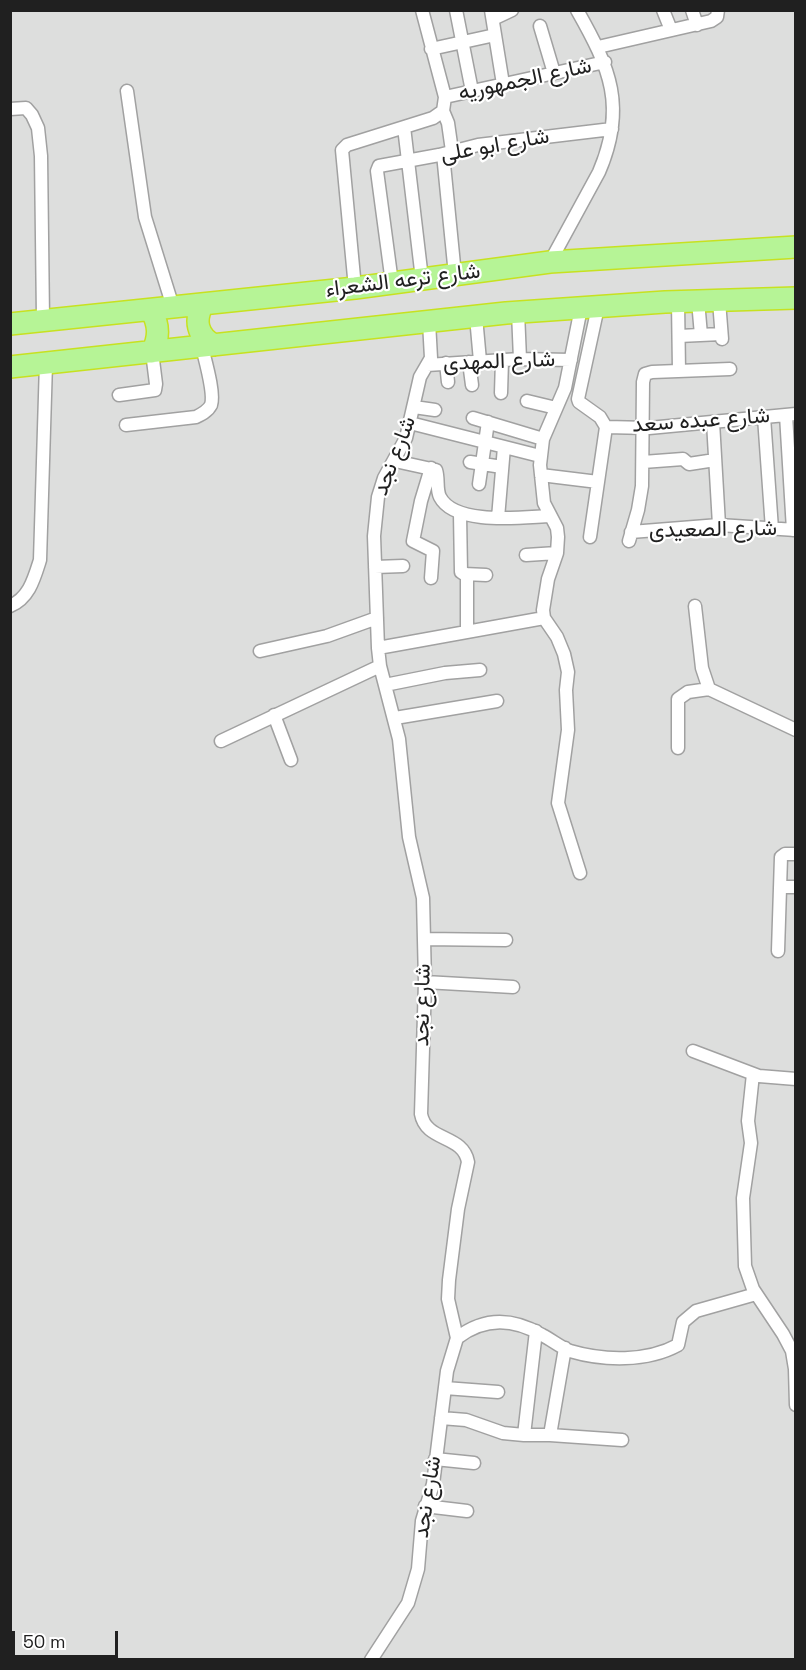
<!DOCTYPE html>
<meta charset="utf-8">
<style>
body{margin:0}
#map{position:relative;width:806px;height:1670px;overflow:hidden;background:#e6f1e8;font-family:"Space Grotesk",sans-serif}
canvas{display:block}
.frame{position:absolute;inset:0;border:12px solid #202020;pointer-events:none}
.scale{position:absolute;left:12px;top:1631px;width:106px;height:27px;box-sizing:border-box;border:3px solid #202020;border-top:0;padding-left:8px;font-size:18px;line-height:21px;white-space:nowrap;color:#202020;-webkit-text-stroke:4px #fff;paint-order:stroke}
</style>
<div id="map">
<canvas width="806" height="1670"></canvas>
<div class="frame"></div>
<div class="scale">50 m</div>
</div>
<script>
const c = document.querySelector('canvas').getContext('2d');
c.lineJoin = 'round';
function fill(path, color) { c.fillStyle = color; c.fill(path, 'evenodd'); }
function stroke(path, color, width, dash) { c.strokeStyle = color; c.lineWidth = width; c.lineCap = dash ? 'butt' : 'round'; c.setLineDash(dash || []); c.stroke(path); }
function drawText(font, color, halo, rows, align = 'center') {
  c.font = font + ' "Space Grotesk",Vazirmatn,sans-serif'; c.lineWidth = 4.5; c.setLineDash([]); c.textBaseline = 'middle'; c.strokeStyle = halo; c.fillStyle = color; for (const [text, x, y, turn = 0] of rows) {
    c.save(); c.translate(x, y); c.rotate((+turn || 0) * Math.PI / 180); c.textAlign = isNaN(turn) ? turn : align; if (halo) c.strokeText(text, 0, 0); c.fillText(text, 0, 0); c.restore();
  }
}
const residential = new Path2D(`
 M 11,11 L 795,11 L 795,1659 L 11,1660 Z`);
const minor = new Path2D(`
 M 456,10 L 472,91
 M 491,10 L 503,84
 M 663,10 L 671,30
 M 692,10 L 697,25
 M 493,19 L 512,10
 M 540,26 L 554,73
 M 598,47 L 711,21 L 717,17 L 718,10
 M 431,49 L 495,35
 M 127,91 L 145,217 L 173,307
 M 445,97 L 605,62
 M 10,109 L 26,108 L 32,115 L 38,128 L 41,156 L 43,319
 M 443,111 L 448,123 L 452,151
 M 404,127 L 422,279
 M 443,154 L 455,275
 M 550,262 L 599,172 C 627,107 610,68 577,10
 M 392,283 L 377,171 L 379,166 L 439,155 L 478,145 L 612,129
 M 355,288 L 342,150 L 347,145 L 433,118 L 443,111 L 445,97 L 422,10
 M 698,301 L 701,335
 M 719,301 L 722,339
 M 678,302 L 679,371
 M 518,312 L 520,359
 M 476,317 L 480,361
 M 679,336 L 721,334
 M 469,362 L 472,385
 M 446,363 L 448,382
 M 427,365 L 520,359 L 571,360
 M 501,393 L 502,360
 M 119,395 L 155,390 L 156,384 L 152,352
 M 527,401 L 556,408
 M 414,407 L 435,410
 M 786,415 L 793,530
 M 764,417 L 772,529
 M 473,418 L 543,439
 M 713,422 L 719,525
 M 410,423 L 540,456
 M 126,425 L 196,417 C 202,414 208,411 211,405 C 215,393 205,360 202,347
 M 606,427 L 649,428 L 796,414
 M 395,461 L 436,470 C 439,479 436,489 440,497 C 455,526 523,517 550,516
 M 470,462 L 502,467
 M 643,462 L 683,459 L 689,464 L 715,460
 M 431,468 L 421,501 L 413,541 L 433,551 L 431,578
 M 541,475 L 598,482
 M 479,484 L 488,422
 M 460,514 L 461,572 L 464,574 L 486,575
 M 498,518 L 504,447
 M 631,532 L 719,525 L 796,530
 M 590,537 L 606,427 L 600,417 L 579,402 L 578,399 L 598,307
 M 629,541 L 638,510 L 642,486 L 643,382 L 645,374 L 652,372 L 730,369
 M 526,555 L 557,553
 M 375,567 L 403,566
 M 10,606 C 29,598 34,579 40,560 L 46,363
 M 695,606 L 702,668 L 709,689 L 796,730
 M 467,631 L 467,574
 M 378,648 L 544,618
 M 260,651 L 327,636 L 377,618
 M 385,685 L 445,673 L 480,670
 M 274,715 L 291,760
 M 395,718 L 497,701
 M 221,741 L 380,666
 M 678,748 L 678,699 L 688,692 L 709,689
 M 580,873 L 558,803 L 568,730 L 566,690 L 568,672 L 564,654 L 557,637 L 544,618 L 543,610 L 548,579 L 557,553 L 558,537 L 557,528 L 544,503 L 540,465 L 543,439 L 565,388 L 581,308
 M 781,887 L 796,887
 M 424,939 L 506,940
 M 778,951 L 781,857 L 785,854 L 796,854
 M 425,982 L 513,987
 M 693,1051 L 759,1076 L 796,1079
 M 753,1074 L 748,1121 L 751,1143 L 743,1198 L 745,1266 L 753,1289 L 783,1334 L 792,1351 L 795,1369 L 796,1405
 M 457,1338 C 484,1317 513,1318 542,1335 C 552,1340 560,1347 570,1351 C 604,1361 647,1362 678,1345 L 683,1322 L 696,1311 L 756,1294
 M 445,1388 L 498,1392
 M 441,1418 L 466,1420 L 503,1433 L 524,1435 L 550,1435 L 622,1440
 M 524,1435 L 536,1331
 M 550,1435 L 565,1348
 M 435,1459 L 474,1463
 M 425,1506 L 467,1511
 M 371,1660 L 408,1603 L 418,1569 L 422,1521 L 433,1484 L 447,1371 L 457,1338 L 448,1299 L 449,1280 L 458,1209 L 468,1162 C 463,1134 426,1142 421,1114 L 425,982 L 423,898 L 409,837 L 399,739 L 380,666 L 378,648 L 374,536 L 378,497 L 384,478 L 406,438 L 420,377 L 431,358 L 429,322`);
const trunk = new Path2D(`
 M 203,304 C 194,320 197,336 214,345
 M 151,310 C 159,324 160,337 152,352
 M 10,324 L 355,288 L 550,262 L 796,247
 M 10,367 L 506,313 L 665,302 L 796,298`);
const streetNames = [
 ["شارع الجمهوريه",525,80,-12],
 ["شارع ابو على",495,146,-10],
 ["شارع ترعه الشعراء",403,281,-7],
 ["شارع المهدى",499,362,-2],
 ["شارع عبده سعد",701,421,-4],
 ["شارع نجد",395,456,-69],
 ["شارع الصعيدى",713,530,-1],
 ["شارع نجد",423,1005,-89],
 ["شارع نجد",428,1497,-81]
];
fill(residential, '#dddedd');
stroke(minor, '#a1a1a1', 15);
stroke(trunk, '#c7e120', 24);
stroke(minor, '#fff', 12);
stroke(trunk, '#b6f496', 21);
drawText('22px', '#202020', '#fff', streetNames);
</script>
